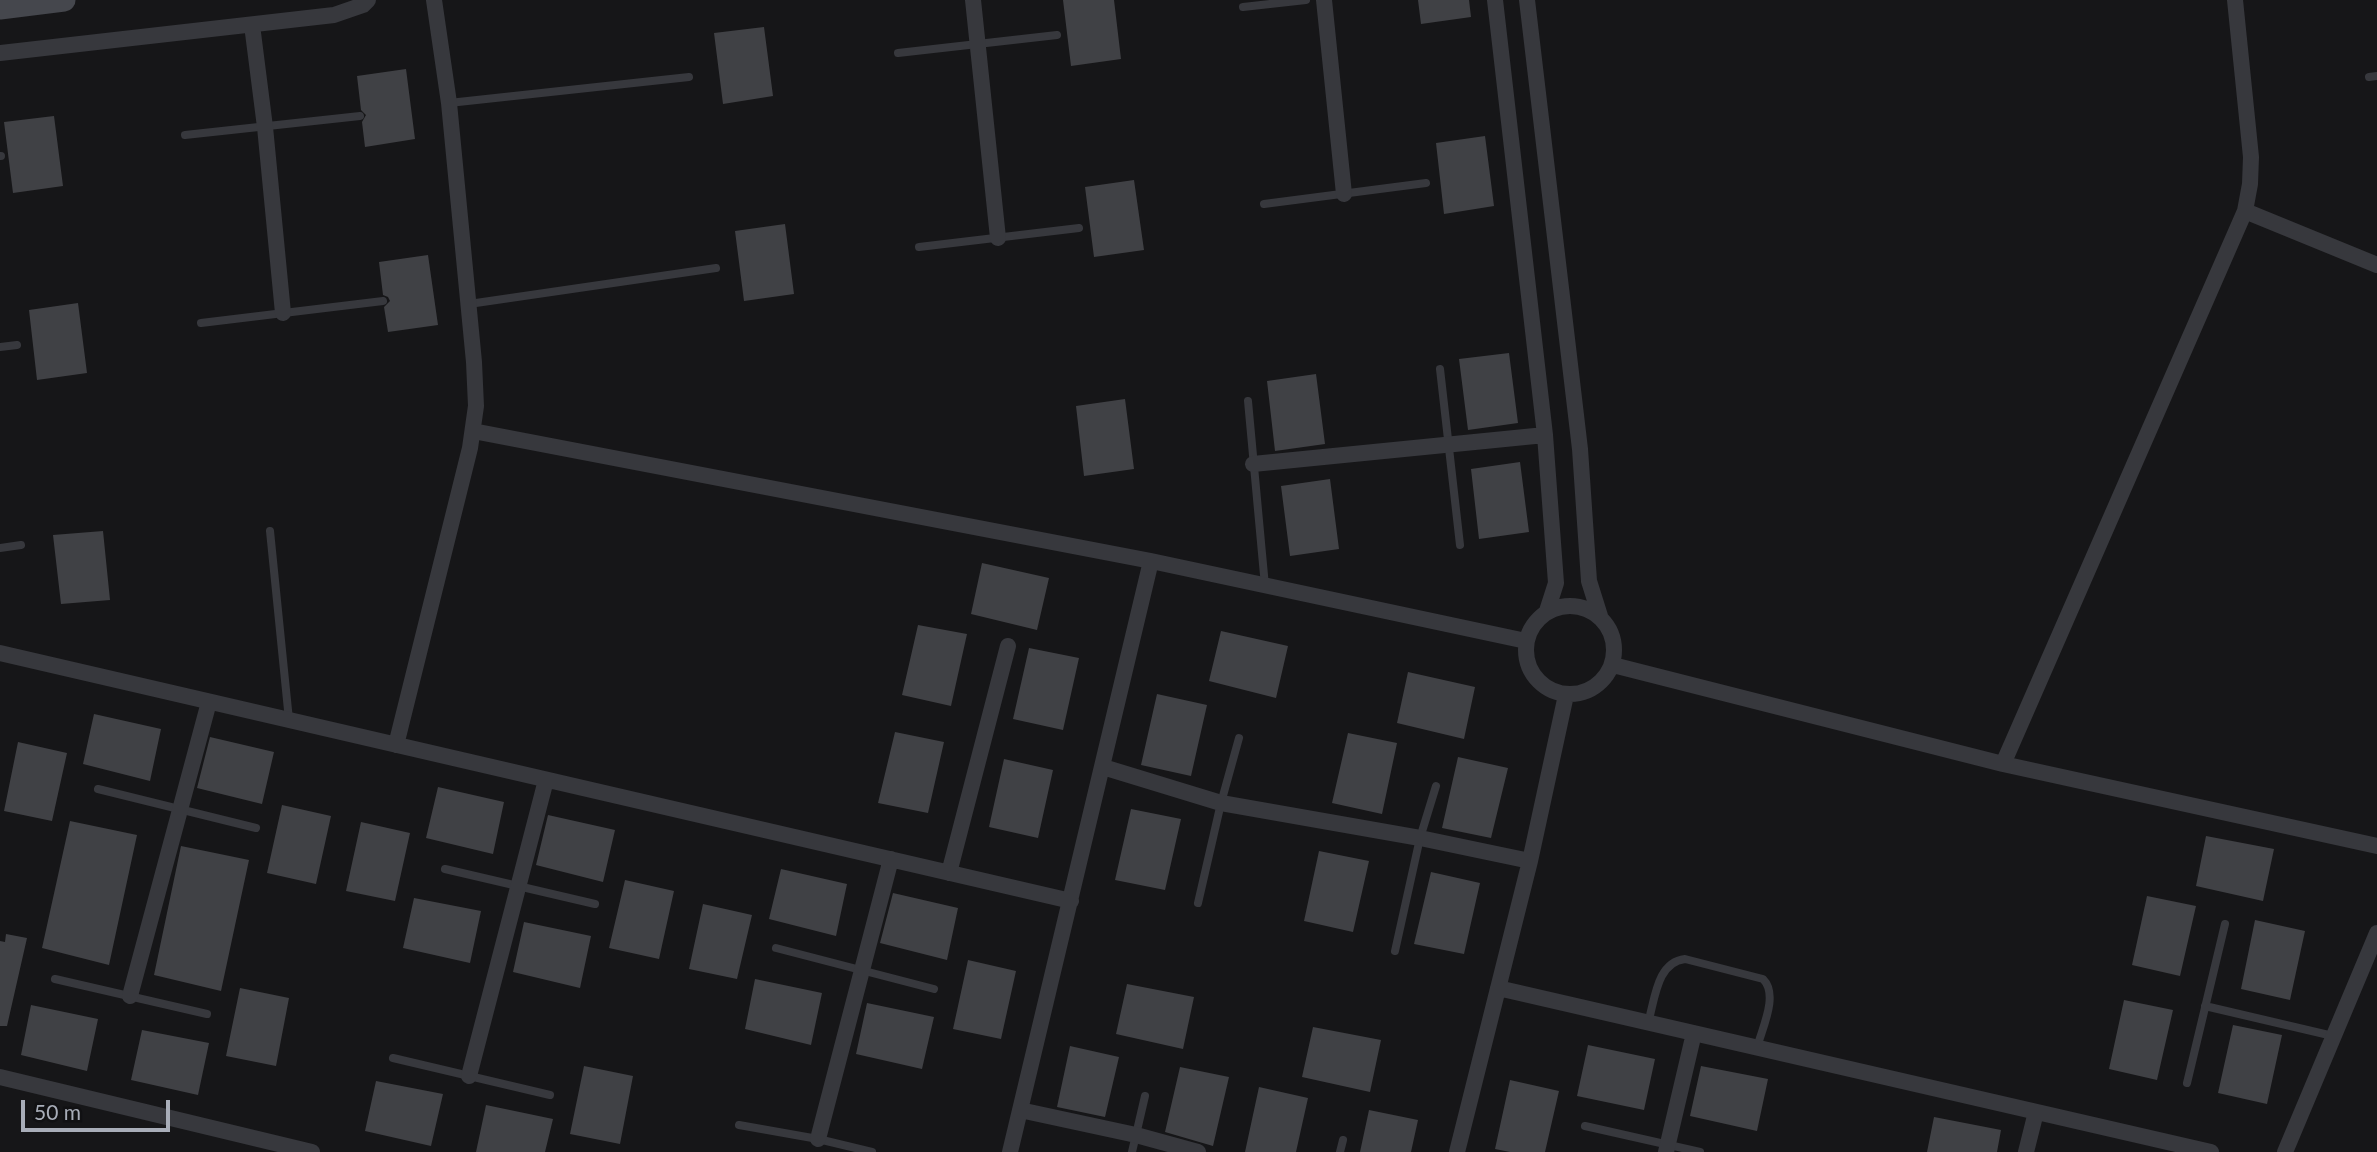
<!DOCTYPE html>
<style>
body{margin:0}
#map{position:relative;width:2377px;height:1152px;overflow:hidden;background:#161618;font-family:Lato,sans-serif}
canvas{display:block}
.scale{position:absolute;left:21px;top:1100px;width:149px;height:32px;box-sizing:border-box;border:4px solid #a8adb8;border-top:0;padding-left:9px;font-size:21px;line-height:24px;white-space:nowrap;color:#a8adb8;-webkit-text-stroke:5px #111113;paint-order:stroke}
</style>
<div id="map">
<canvas width="2377" height="1152"></canvas>
<div class="scale">50 m</div>
</div>
<script>
const c = document.querySelector('canvas').getContext('2d');
c.lineJoin = 'round';
function fill(path, color) { c.fillStyle = color; c.fill(path, 'evenodd'); }
function stroke(path, color, width, dash) { c.strokeStyle = color; c.lineWidth = width; c.lineCap = dash ? 'butt' : 'round'; c.setLineDash(dash || []); c.stroke(path); }
const building = new Path2D(`
 M 1063,0 L 1114,0 L 1121,59 L 1071,66 Z
 M 1418,0 L 1469,0 L 1471,17 L 1421,24 Z
 M 764,27 L 773,96 L 723,104 L 714,33 Z
 M 406,69 L 415,139 L 365,147 L 362,122 L 366,115 L 361,110 L 357,76 Z
 M 54,116 L 63,186 L 13,193 L 4,122 Z
 M 1485,136 L 1494,206 L 1444,214 L 1436,143 Z
 M 1134,180 L 1144,250 L 1094,257 L 1085,187 Z
 M 785,224 L 794,294 L 744,301 L 735,231 Z
 M 428,255 L 438,325 L 388,332 L 384,307 L 390,301 L 388,297 L 383,295 L 379,262 Z
 M 78,303 L 87,373 L 37,380 L 29,310 Z
 M 1509,353 L 1518,423 L 1468,430 L 1459,359 Z
 M 1316,374 L 1325,444 L 1275,451 L 1267,381 Z
 M 1125,399 L 1134,469 L 1084,476 L 1076,406 Z
 M 1520,462 L 1529,532 L 1479,539 L 1471,469 Z
 M 1330,479 L 1339,549 L 1290,556 L 1281,486 Z
 M 103,531 L 110,600 L 61,604 L 53,535 Z
 M 982,563 L 1049,578 L 1037,630 L 971,614 Z
 M 918,625 L 967,634 L 951,706 L 902,695 Z
 M 1221,631 L 1288,646 L 1276,698 L 1209,681 Z
 M 1029,648 L 1079,658 L 1063,730 L 1013,719 Z
 M 1408,672 L 1475,687 L 1464,739 L 1397,723 Z
 M 1157,694 L 1207,705 L 1191,776 L 1141,765 Z
 M 94,714 L 161,729 L 150,781 L 83,764 Z
 M 895,732 L 944,742 L 928,813 L 878,803 Z
 M 1348,733 L 1397,743 L 1382,814 L 1332,803 Z
 M 210,737 L 274,752 L 262,804 L 197,788 Z
 M 18,742 L 67,753 L 52,821 L 4,811 Z
 M 1458,757 L 1508,768 L 1491,838 L 1442,828 Z
 M 1004,759 L 1053,770 L 1038,838 L 989,827 Z
 M 438,787 L 504,802 L 493,854 L 426,838 Z
 M 282,805 L 331,816 L 316,884 L 267,873 Z
 M 1131,809 L 1181,819 L 1165,890 L 1115,880 Z
 M 548,815 L 615,830 L 603,882 L 536,865 Z
 M 70,821 L 137,835 L 109,965 L 42,948 Z
 M 361,822 L 410,833 L 395,901 L 346,891 Z
 M 2206,836 L 2274,849 L 2263,901 L 2196,886 Z
 M 181,846 L 249,860 L 221,991 L 154,975 Z
 M 1319,851 L 1369,861 L 1353,932 L 1304,921 Z
 M 781,869 L 847,884 L 836,936 L 769,919 Z
 M 1431,872 L 1480,883 L 1464,954 L 1414,944 Z
 M 625,880 L 674,891 L 659,959 L 609,948 Z
 M 893,893 L 958,908 L 947,960 L 880,943 Z
 M 2147,896 L 2196,906 L 2180,976 L 2132,965 Z
 M 414,898 L 481,911 L 470,963 L 403,948 Z
 M 703,904 L 752,915 L 737,979 L 689,969 Z
 M 2255,920 L 2305,931 L 2290,1000 L 2241,989 Z
 M 524,922 L 591,936 L 580,988 L 513,972 Z
 M 6,934 L 27,938 L 7,1026 L 0,1026 L 0,941 L 5,942 Z
 M 968,960 L 1016,971 L 1001,1039 L 953,1029 Z
 M 755,979 L 822,993 L 811,1045 L 745,1029 Z
 M 1127,984 L 1194,997 L 1183,1049 L 1116,1034 Z
 M 240,988 L 289,998 L 276,1066 L 226,1056 Z
 M 2124,1000 L 2173,1010 L 2157,1080 L 2109,1069 Z
 M 867,1003 L 934,1017 L 922,1069 L 856,1054 Z
 M 31,1005 L 98,1019 L 87,1071 L 21,1055 Z
 M 2233,1025 L 2282,1035 L 2267,1104 L 2218,1093 Z
 M 1313,1027 L 1381,1040 L 1370,1092 L 1302,1077 Z
 M 142,1030 L 209,1043 L 198,1095 L 131,1080 Z
 M 1588,1045 L 1655,1059 L 1644,1110 L 1577,1096 Z
 M 1070,1046 L 1119,1057 L 1105,1117 L 1057,1107 Z
 M 584,1066 L 633,1076 L 620,1144 L 570,1134 Z
 M 1701,1066 L 1768,1079 L 1757,1131 L 1690,1116 Z
 M 1180,1067 L 1229,1077 L 1213,1146 L 1165,1132 Z
 M 1510,1080 L 1559,1091 L 1545,1152 L 1510,1152 L 1495,1149 Z
 M 376,1081 L 443,1094 L 431,1146 L 365,1131 Z
 M 1259,1087 L 1308,1098 L 1296,1152 L 1245,1152 Z
 M 486,1105 L 553,1119 L 545,1152 L 476,1152 Z
 M 1369,1110 L 1418,1120 L 1411,1152 L 1360,1152 Z
 M 1934,1117 L 2001,1130 L 1997,1152 L 1927,1152 Z`);
const lane = new Path2D(`
 M 1243,7 L 1306,0
 M 898,53 L 1057,35
 M 2369,77 L 2377,76
 M 449,103 L 689,77
 M 185,135 L 360,116
 M 0,156 L 1,156
 M 1264,204 L 1426,183
 M 919,247 L 1079,228
 M 469,304 L 716,268
 M 201,323 L 383,301
 M 0,347 L 17,345
 M 1440,369 L 1460,545
 M 1248,401 L 1265,586
 M 270,531 L 289,720
 M 0,548 L 21,545
 M 98,789 L 256,828
 M 445,869 L 595,904
 M 1198,903 L 1221,803 L 1239,738
 M 776,948 L 934,989
 M 1395,951 L 1420,838 L 1436,786
 M 55,979 L 207,1014
 M 2205,1006 L 2333,1036
 M 1648,1023 C 1655,999 1657,962 1685,959 L 1763,979 C 1779,995 1762,1028 1757,1048
 M 393,1058 L 550,1095
 M 2187,1083 L 2225,924
 M 739,1125 L 818,1139 L 872,1152
 M 1585,1126 L 1700,1152
 M 1132,1152 L 1145,1096
 M 1340,1152 L 1343,1140`);
const street = new Path2D(`
 M 973,0 L 998,238
 M 1324,0 L 1344,194
 M 1495,0 L 1545,435 L 1556,583 L 1547,611
 M 1527,0 L 1580,449 L 1589,581 L 1600,616
 M 252,25 L 265,127 L 283,313
 M 0,53 L 334,15 L 363,5 L 368,0
 M 2245,211 L 2377,265
 M 473,431 L 1151,561 L 1526,641
 M 1253,464 L 1545,435
 M1526 650a44 44 0 1 1 88 0a44 44 0 1 1-88 0Z
 M 0,653 L 1071,901
 M 1613,665 L 2003,764 L 2377,846
 M 396,745 L 470,448 L 476,406 L 474,362 L 449,103 L 434,0
 M 2003,764 L 2245,211 L 2250,184 L 2251,157 L 2235,0
 M 1103,767 L 1221,803 L 1420,838 L 1530,861
 M 949,873 L 1008,646
 M 1498,988 L 2211,1152
 M 130,996 L 209,702
 M 469,1076 L 546,780
 M 0,1077 L 312,1152
 M 1020,1110 L 1136,1135 L 1198,1152
 M 818,1139 L 891,859
 M 1010,1152 L 1151,561
 M 1457,1152 L 1530,861 L 1566,695
 M 1666,1152 L 1694,1033
 M 2026,1152 L 2036,1112
 M 2285,1152 L 2377,933`);
const secondary = new Path2D(`
 M 0,8 L 64,0`);
fill(building, '#404145');
stroke(lane, '#37383d', 8);
stroke(street, '#37383d', 16);
stroke(secondary, '#45474d', 23);
</script>
